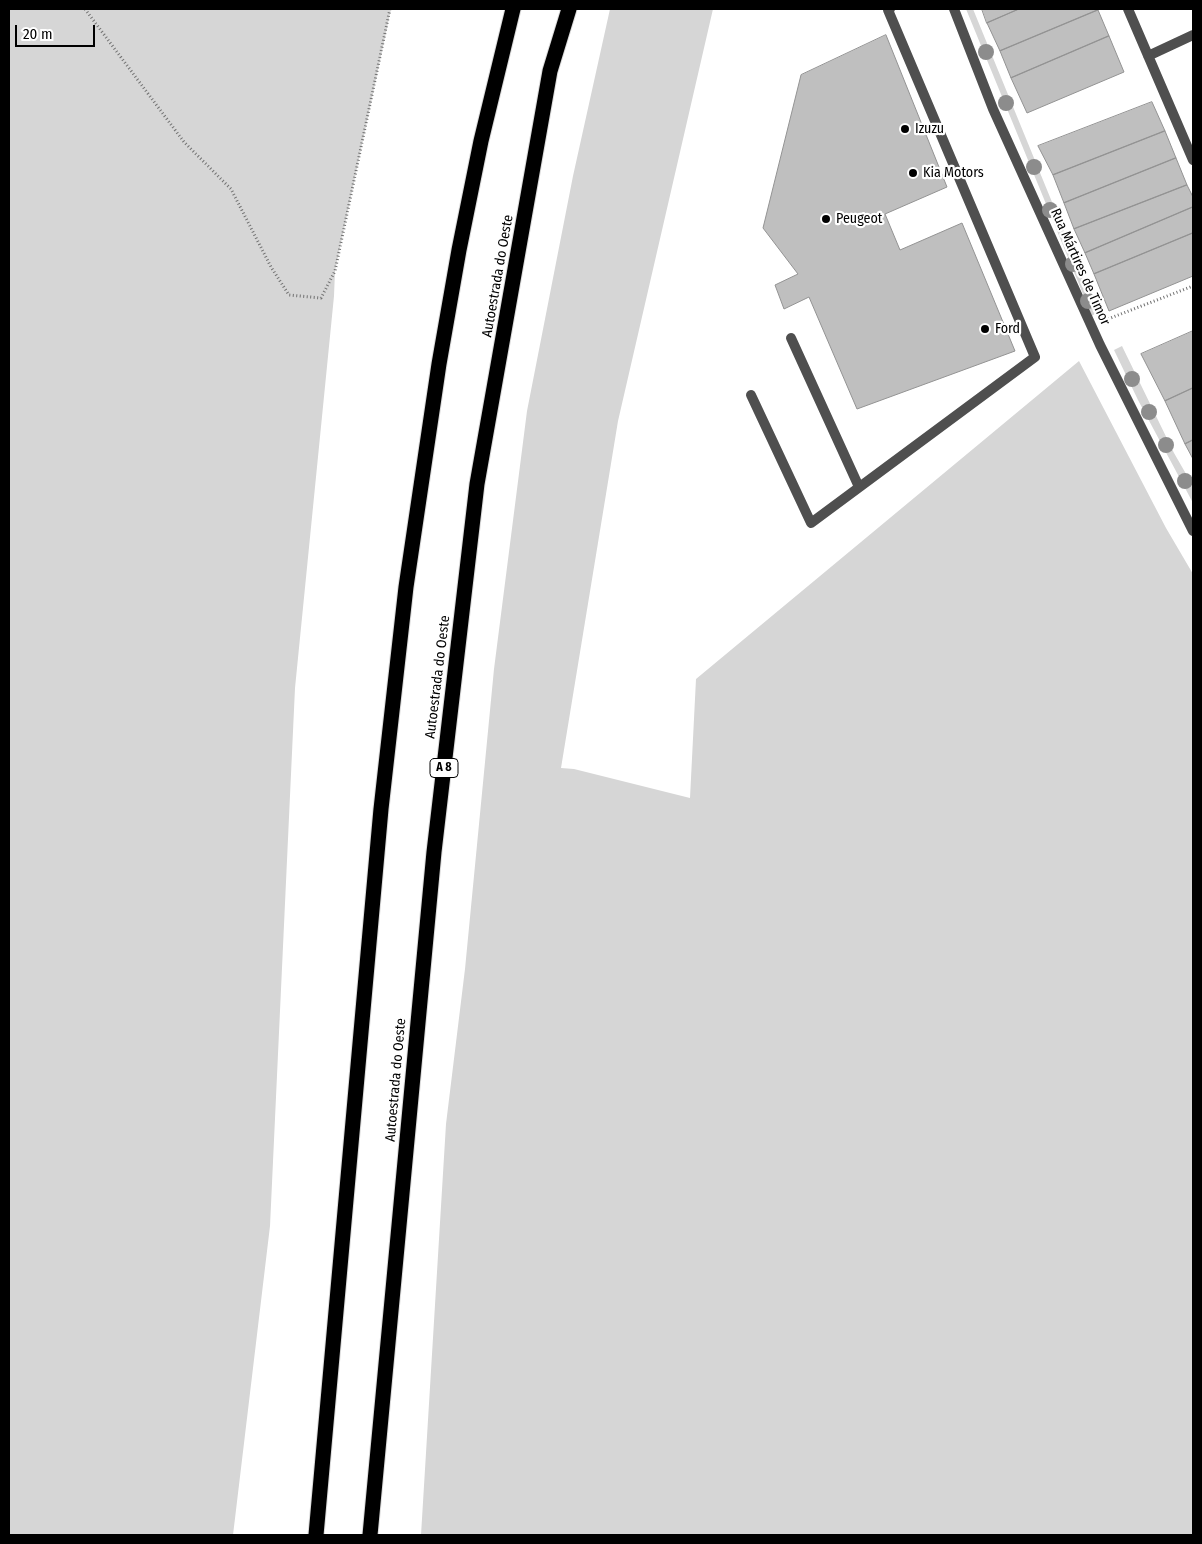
<!DOCTYPE html>
<meta charset="utf-8">
<style>
body{margin:0}
#map{position:relative;width:1202px;height:1544px;overflow:hidden;background:#fff;font-family:"Fira Sans Condensed",sans-serif}
canvas{display:block}
.frame{position:absolute;inset:0;border:10px solid #000;pointer-events:none}
.scale{position:absolute;left:15px;top:25px;width:80px;height:22px;box-sizing:border-box;border:2px solid #000;border-top:0;padding-left:6px;font-size:15px;line-height:18px;white-space:nowrap;color:#000;-webkit-text-stroke:4px #fff;paint-order:stroke}
</style>
<div id="map">
<canvas width="1202" height="1544"></canvas>
<div class="frame"></div>
<div class="scale">20 m</div>
</div>
<script>
const c = document.querySelector('canvas').getContext('2d');
c.lineJoin = 'round';
function fill(path, color) { c.fillStyle = color; c.fill(path, 'evenodd'); }
function stroke(path, color, width, dash) { c.strokeStyle = color; c.lineWidth = width; c.lineCap = dash ? 'butt' : 'round'; c.setLineDash(dash || []); c.stroke(path); }
function drawText(font, color, halo, rows, align = 'center') {
  c.font = font + ' "Fira Sans Condensed",sans-serif'; c.lineWidth = 4.5; c.setLineDash([]); c.textBaseline = 'middle'; c.strokeStyle = halo; c.fillStyle = color; for (const [text, x, y, turn = 0] of rows) {
    c.save(); c.translate(x, y); c.rotate((+turn || 0) * Math.PI / 180); c.textAlign = isNaN(turn) ? turn : align; if (halo) c.strokeText(text, 0, 0); c.fillText(text, 0, 0); c.restore();
  }
}
const green = new Path2D(`
 M 9,9 L 391,9 L 335,271 L 334,296 L 295,688 L 270,1226 L 233,1535 L 9,1535 Z
 M 610,9 L 713,9 L 618,421 L 561,768 L 574,769 L 690,798 L 696,679 L 1079,361 L 1166,528 L 1193,574 L 1193,1535 L 421,1535 L 446,1124 L 465,969 L 494,669 L 527,411 L 573,176 Z
 M 966,9 L 973,9 L 1097,312 L 1092,316 Z
 M 1122,346 L 1174,453 L 1193,486 L 1193,503 L 1138,400 L 1114,350 Z`);
const building = new Path2D(`
 M 982,9 L 1019,9 L 987,23 Z
 M 1019,9 L 1097,9 L 1098,10 L 1000,51 L 987,23 Z
 M 1098,10 L 1109,36 L 1011,78 L 1000,51 Z
 M 886,35 L 947,187 L 885,214 L 900,250 L 962,223 L 1015,351 L 857,409 L 809,297 L 784,309 L 775,285 L 798,274 L 763,228 L 801,75 Z
 M 1109,36 L 1124,72 L 1027,113 L 1011,78 Z
 M 1152,102 L 1165,131 L 1053,175 L 1038,146 Z
 M 1165,131 L 1176,158 L 1064,203 L 1053,175 Z
 M 1176,158 L 1187,185 L 1074,229 L 1064,203 Z
 M 1187,185 L 1193,197 L 1193,207 L 1085,253 L 1074,229 Z
 M 1193,207 L 1193,233 L 1094,274 L 1085,253 Z
 M 1193,233 L 1193,276 L 1109,311 L 1094,274 Z
 M 1193,331 L 1193,388 L 1165,401 L 1141,354 Z
 M 1193,388 L 1193,440 L 1185,444 L 1165,401 Z
 M 1193,440 L 1193,459 L 1185,444 Z`);
const path = new Path2D(`
 M 85,9 L 184,142 L 231,189 L 271,267 L 289,295 L 321,298 L 335,271 L 390,9
 M 1108,319 L 1193,286`);
const lane = new Path2D(`
 M 791,338 L 859,487
 M 751,395 L 811,523 L 1035,357 L 888,10 L 890,9`);
const street = new Path2D(`
 M 954,9 L 993,109 L 1100,345 L 1193,531
 M 1128,9 L 1193,160
 M 1148,56 L 1193,35`);
const highway = new Path2D(`
 M 316,1535 L 381,809 L 406,587 L 439,364 L 459,250 L 481,141 L 513,9
 M 370,1535 L 434,852 L 477,484 L 550,71 L 569,9`);
const trees = [
 [986,52],
 [1006,103],
 [1034,167],
 [1050,210],
 [1073,264],
 [1088,301],
 [1132,379],
 [1149,412],
 [1166,445],
 [1185,481]
];
const markers = [
 [905,129,5,"#000"],
 [913,173,5,"#000"],
 [826,219,5,"#000"],
 [985,329,5,"#000"]
];
const shields = [
 [444,768,28]
];
const shieldNames = [
 ["A 8",444,768]
];
const poiNames = [
 ["Izuzu",915,129],
 ["Kia Motors",923,173],
 ["Peugeot",836,219],
 ["Ford",995,329]
];
const streetNames = [
 ["Rua Mártires de Timor",1080,267,66],
 ["Autoestrada do Oeste",498,276,-80],
 ["Autoestrada do Oeste",438,677,-83],
 ["Autoestrada do Oeste",396,1080,-85]
];
fill(green, '#d6d6d6');
fill(building, '#bfbfbf');
stroke(building, '#939393', 1);
stroke(highway, '#dbdbdb', 17);
stroke(path, '#717171', 3, [1, 2.5]);
stroke(lane, '#4f4f4f', 10);
stroke(street, '#4f4f4f', 10);
stroke(highway, '#000', 15);
c.fillStyle = '#8c8c8c';
for (const [x, y] of trees) { c.beginPath(); c.arc(x, y, 8, 0, 2 * Math.PI); c.fill(); }
for (const [x, y, r, color] of markers) { const dot = new Path2D(); dot.arc(x, y, r, 0, 2 * Math.PI); c.fillStyle = color; c.fill(dot); stroke(dot, '#fff', 2); }
for (const [x, y, w] of shields) { const box = new Path2D(); box.roundRect(x - w / 2, y - 9.5, w, 19, 4); c.fillStyle = '#fff'; c.fill(box); stroke(box, '#000', 1); }
drawText('bold 12px', '#000', null, shieldNames);
drawText('14px', '#000', '#fff', poiNames, 'left');
drawText('14px', '#000', '#fff', streetNames);
</script>
